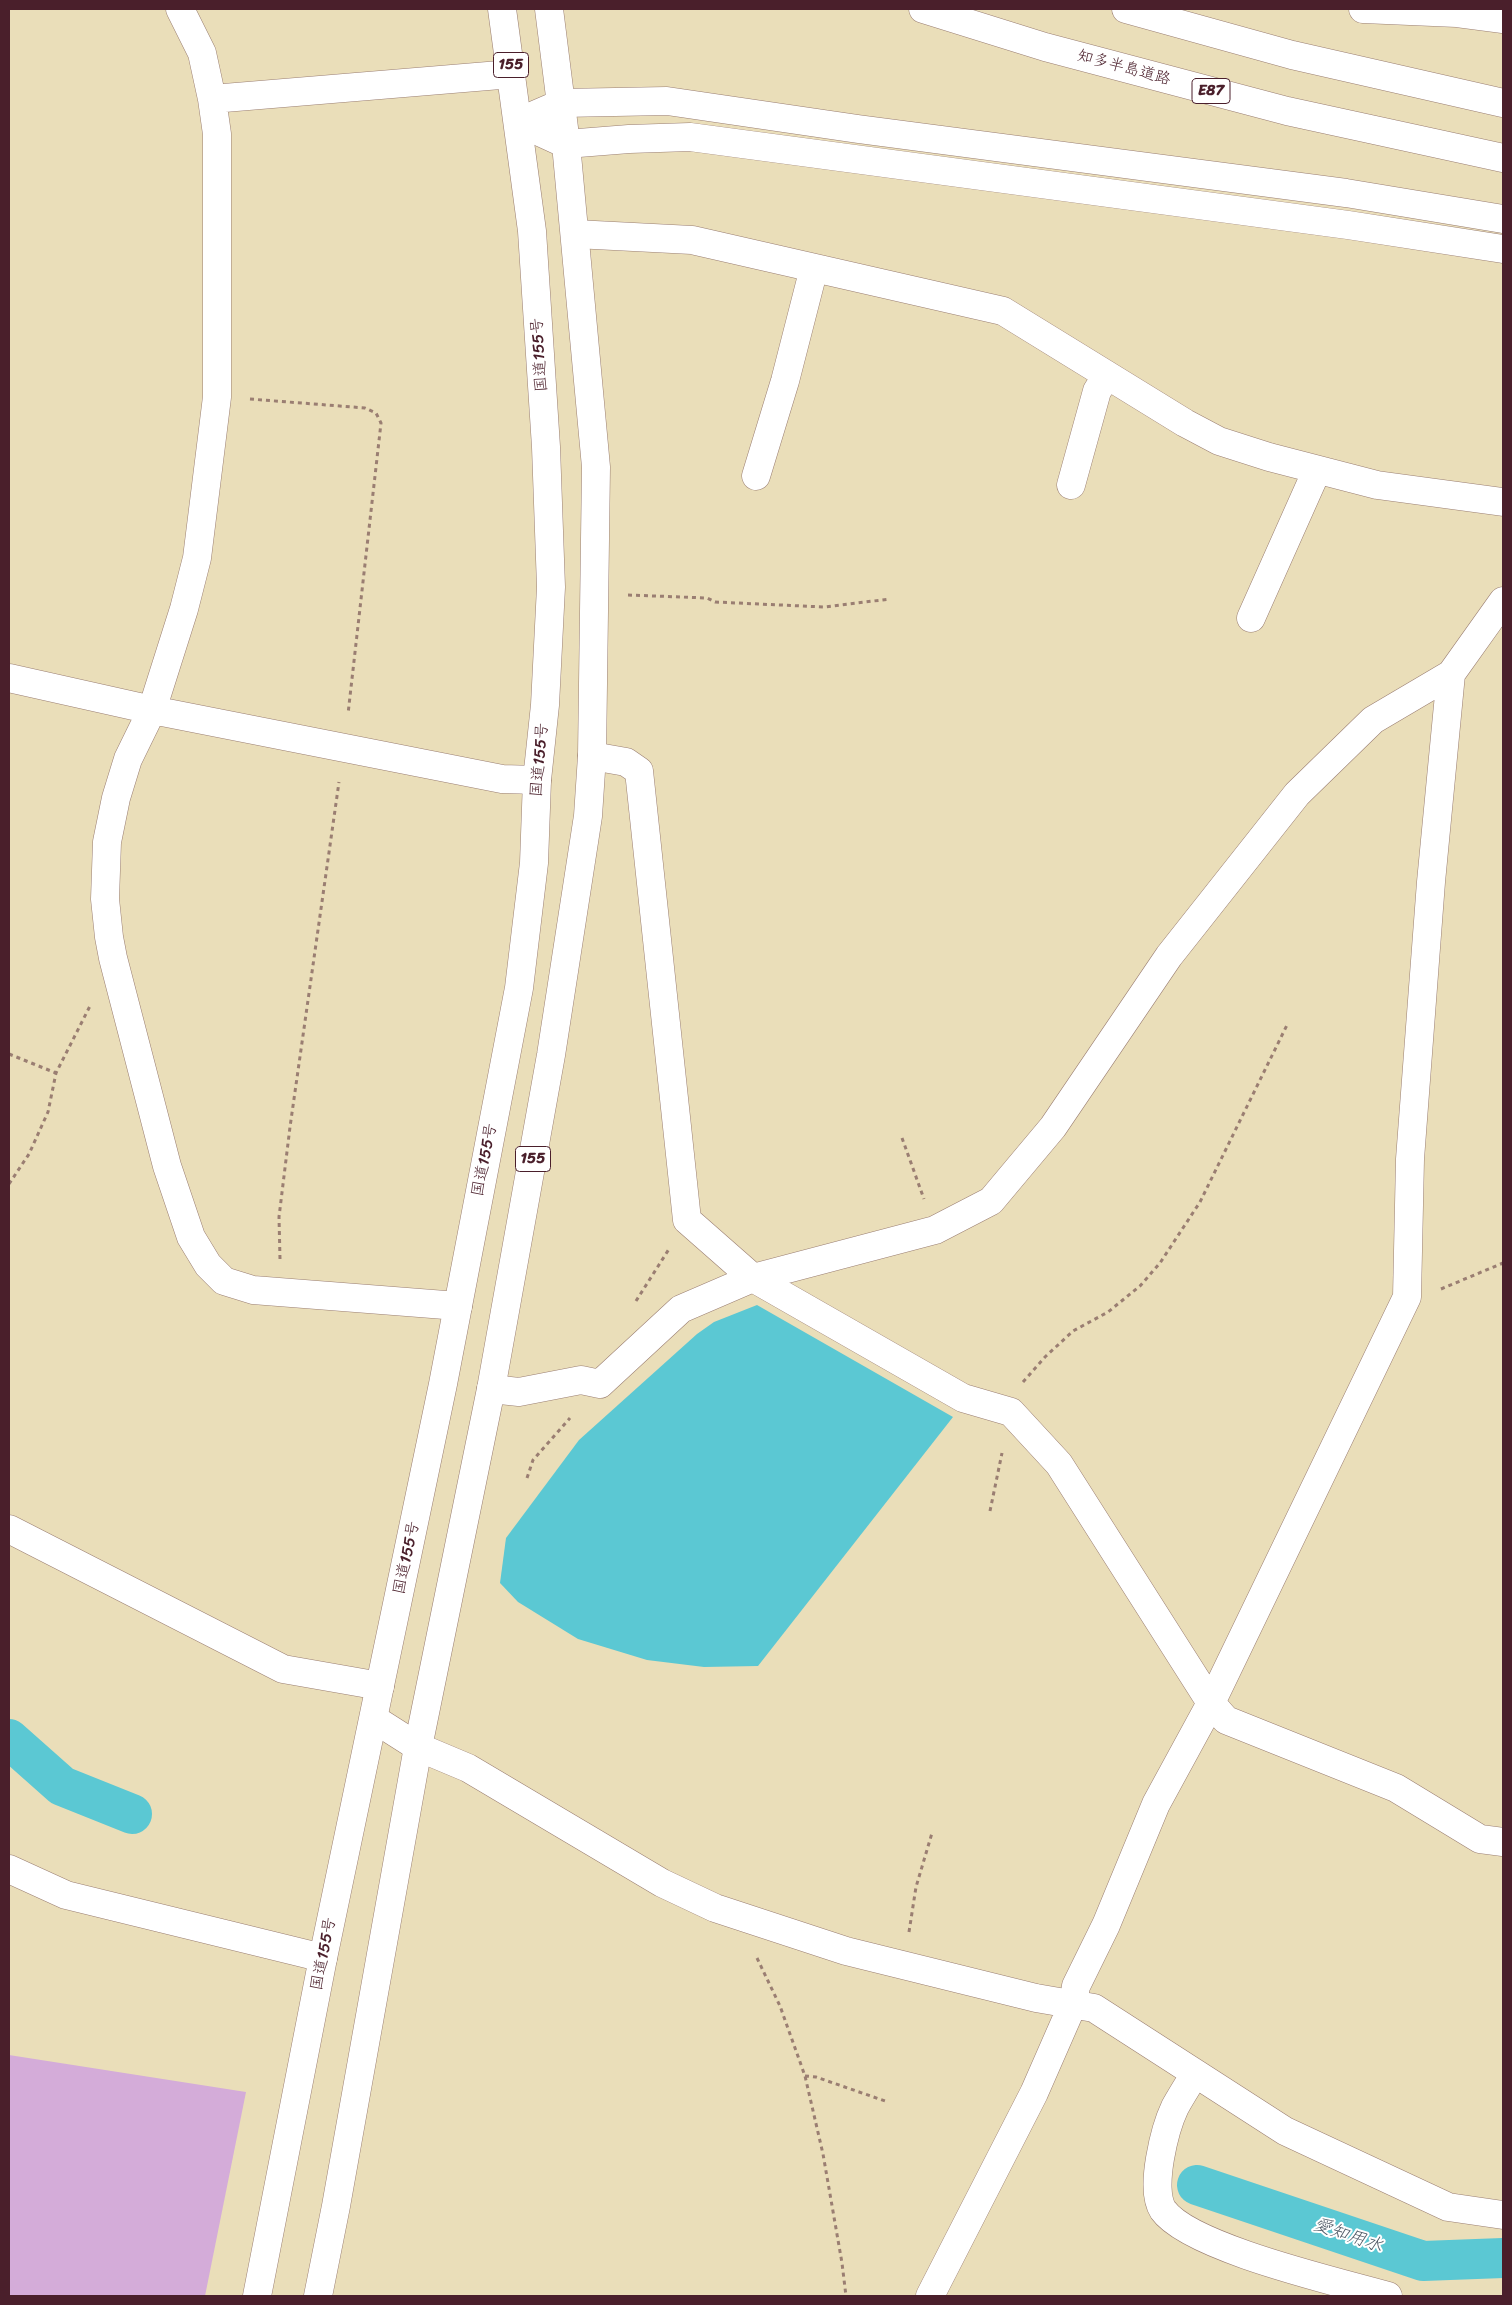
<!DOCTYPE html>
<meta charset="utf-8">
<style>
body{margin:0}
#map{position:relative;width:1512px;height:2305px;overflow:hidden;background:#eadeb9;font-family:Sriracha,sans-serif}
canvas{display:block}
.frame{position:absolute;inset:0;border:10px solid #4a1f2b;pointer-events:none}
</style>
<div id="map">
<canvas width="1512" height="2305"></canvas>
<div class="frame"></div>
</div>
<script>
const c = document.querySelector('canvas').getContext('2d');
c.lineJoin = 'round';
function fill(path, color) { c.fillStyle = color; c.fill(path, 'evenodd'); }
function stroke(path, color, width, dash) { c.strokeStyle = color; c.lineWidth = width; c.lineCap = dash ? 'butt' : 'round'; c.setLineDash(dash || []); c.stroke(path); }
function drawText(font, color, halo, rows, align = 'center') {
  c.font = font + ' Sriracha,"Klee One",sans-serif'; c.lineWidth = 4; c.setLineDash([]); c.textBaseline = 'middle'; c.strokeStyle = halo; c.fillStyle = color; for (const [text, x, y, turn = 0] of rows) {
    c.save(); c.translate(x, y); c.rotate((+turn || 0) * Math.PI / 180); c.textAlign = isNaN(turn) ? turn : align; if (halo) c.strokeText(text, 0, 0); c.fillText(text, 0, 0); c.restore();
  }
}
const water = new Path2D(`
 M 757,1305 L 953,1417 L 758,1666 L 704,1667 L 647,1660 L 578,1639 L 518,1602 L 500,1583 L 506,1538 L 579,1440 L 697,1334 L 714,1322 Z`);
const canal = new Path2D(`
 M 9,1739 L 62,1786 L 132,1814
 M 1197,2185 L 1423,2261 L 1503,2258`);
const building = new Path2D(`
 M 9,2055 L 246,2092 L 205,2296 L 9,2296 Z`);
const path = new Path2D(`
 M 250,399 L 365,408 L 376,413 L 381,423 L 348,714
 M 628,595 L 707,598 L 715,602 L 824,607 L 890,599
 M 9,1054 L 56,1073
 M 902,1138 L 924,1199
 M 9,1184 L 29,1154 L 48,1112 L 56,1073 L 90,1006
 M 280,1259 L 279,1217 L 290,1127 L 339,782
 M 1441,1289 L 1503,1263
 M 636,1301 L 669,1249
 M 1023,1382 L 1045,1357 L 1073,1331 L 1108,1312 L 1140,1286 L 1160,1263 L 1200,1202 L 1288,1023
 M 527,1478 L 533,1460 L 570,1418
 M 990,1511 L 1002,1453
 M 909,1932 L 916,1887 L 932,1833
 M 757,1958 L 780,2006 L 805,2076 L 823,2154 L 842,2263 L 846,2296
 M 805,2076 L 816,2077 L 888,2102`);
const minor = new Path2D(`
 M 180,9 L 202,53 L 212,99 L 217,134 L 217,397 L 197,558 L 184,609 L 152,710 L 128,759 L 116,798 L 107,842 L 105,899 L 109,937 L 113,958 L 167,1166 L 191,1237 L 208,1265 L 224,1281 L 253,1290 L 458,1306
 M 1363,9 L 1457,13 L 1503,19
 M 212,99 L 512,74
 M 575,234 L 692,240 L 1003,311 L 1185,423 L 1219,441 L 1269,457 L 1377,485 L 1503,502
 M 756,476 L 785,381 L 814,268
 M 1071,485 L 1097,391 L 1107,375
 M 1251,618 L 1317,470
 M 9,678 L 152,710 L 502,779 L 537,780
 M 592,756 L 626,762 L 639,771 L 687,1220 L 753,1278 L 963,1398 L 1011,1412 L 1059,1464 L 1211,1703 L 1226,1720 L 1396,1788 L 1480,1839 L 1503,1842
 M 491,1389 L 519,1392 L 581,1380 L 600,1384 L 681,1309 L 753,1278 L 935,1230 L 991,1201 L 1053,1127 L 1169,956 L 1297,794 L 1373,720 L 1451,674 L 1503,601
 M 9,1529 L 283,1669 L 380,1686
 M 374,1719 L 418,1747 L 468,1768 L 662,1883 L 715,1908 L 846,1951 L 1036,1998 L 1094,2008 L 1285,2131 L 1448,2207 L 1503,2215
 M 9,1869 L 66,1895 L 323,1958
 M 1195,2074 C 1188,2085 1181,2096 1175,2107 C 1165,2128 1149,2189 1163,2210 C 1190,2248 1339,2282 1388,2296
 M 930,2296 L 1034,2093 L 1073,2004 L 1076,1986 L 1106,1925 L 1156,1804 L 1211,1703 L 1407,1297 L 1410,1159 L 1431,882 L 1451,674`);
const trunk = new Path2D(`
 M 257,2296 L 323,1958 L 443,1384 L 519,988 L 534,863 L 537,780 L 545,705 L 551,587 L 546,447 L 532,231 L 502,9
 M 318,2296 L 336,2206 L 418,1747 L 491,1389 L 551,1055 L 588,816 L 592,756 L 596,467 L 566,144 L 549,9`);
const motorway = new Path2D(`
 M 923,9 L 1045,47 L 1287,111 L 1503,158
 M 1126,9 L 1292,55 L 1503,103
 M 518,122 L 566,144 L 629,139 L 690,137 L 1348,225 L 1503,249
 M 518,122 L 562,103 L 667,101 L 858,129 L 1346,193 L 1503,219`);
const shields = [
 [511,65,35],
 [1211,91,38],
 [533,1159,35]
];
const shieldNames = [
 ["155",511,65],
 ["E87",1211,91],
 ["155",533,1159]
];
const streetNames = [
 ["知多半島道路",1124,68,15],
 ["国道155号",540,355,-94],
 ["国道155号",540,760,-85],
 ["国道155号",485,1160,-79],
 ["国道155号",407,1558,-78],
 ["国道155号",324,1954,-79]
];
const waterNames = [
 ["愛知用水",1348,2236,19]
];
fill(water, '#5bc8d3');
stroke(canal, '#5bc8d3', 40);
fill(building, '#d4acd9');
stroke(minor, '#9a7e72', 29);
stroke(trunk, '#9a7e72', 29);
stroke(motorway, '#9a7e72', 29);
stroke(path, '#9a7e72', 3, [4, 4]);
stroke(minor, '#fff', 28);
stroke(trunk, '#fff', 28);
stroke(motorway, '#fff', 28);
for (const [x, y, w] of shields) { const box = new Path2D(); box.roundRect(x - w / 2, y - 12.5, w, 25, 4); c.fillStyle = '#fff'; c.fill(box); stroke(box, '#4a1f2b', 1); }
drawText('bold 15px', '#4a1f2b', null, shieldNames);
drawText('16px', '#4a1f2b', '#fff', streetNames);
drawText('italic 18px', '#505a66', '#fff', waterNames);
</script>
